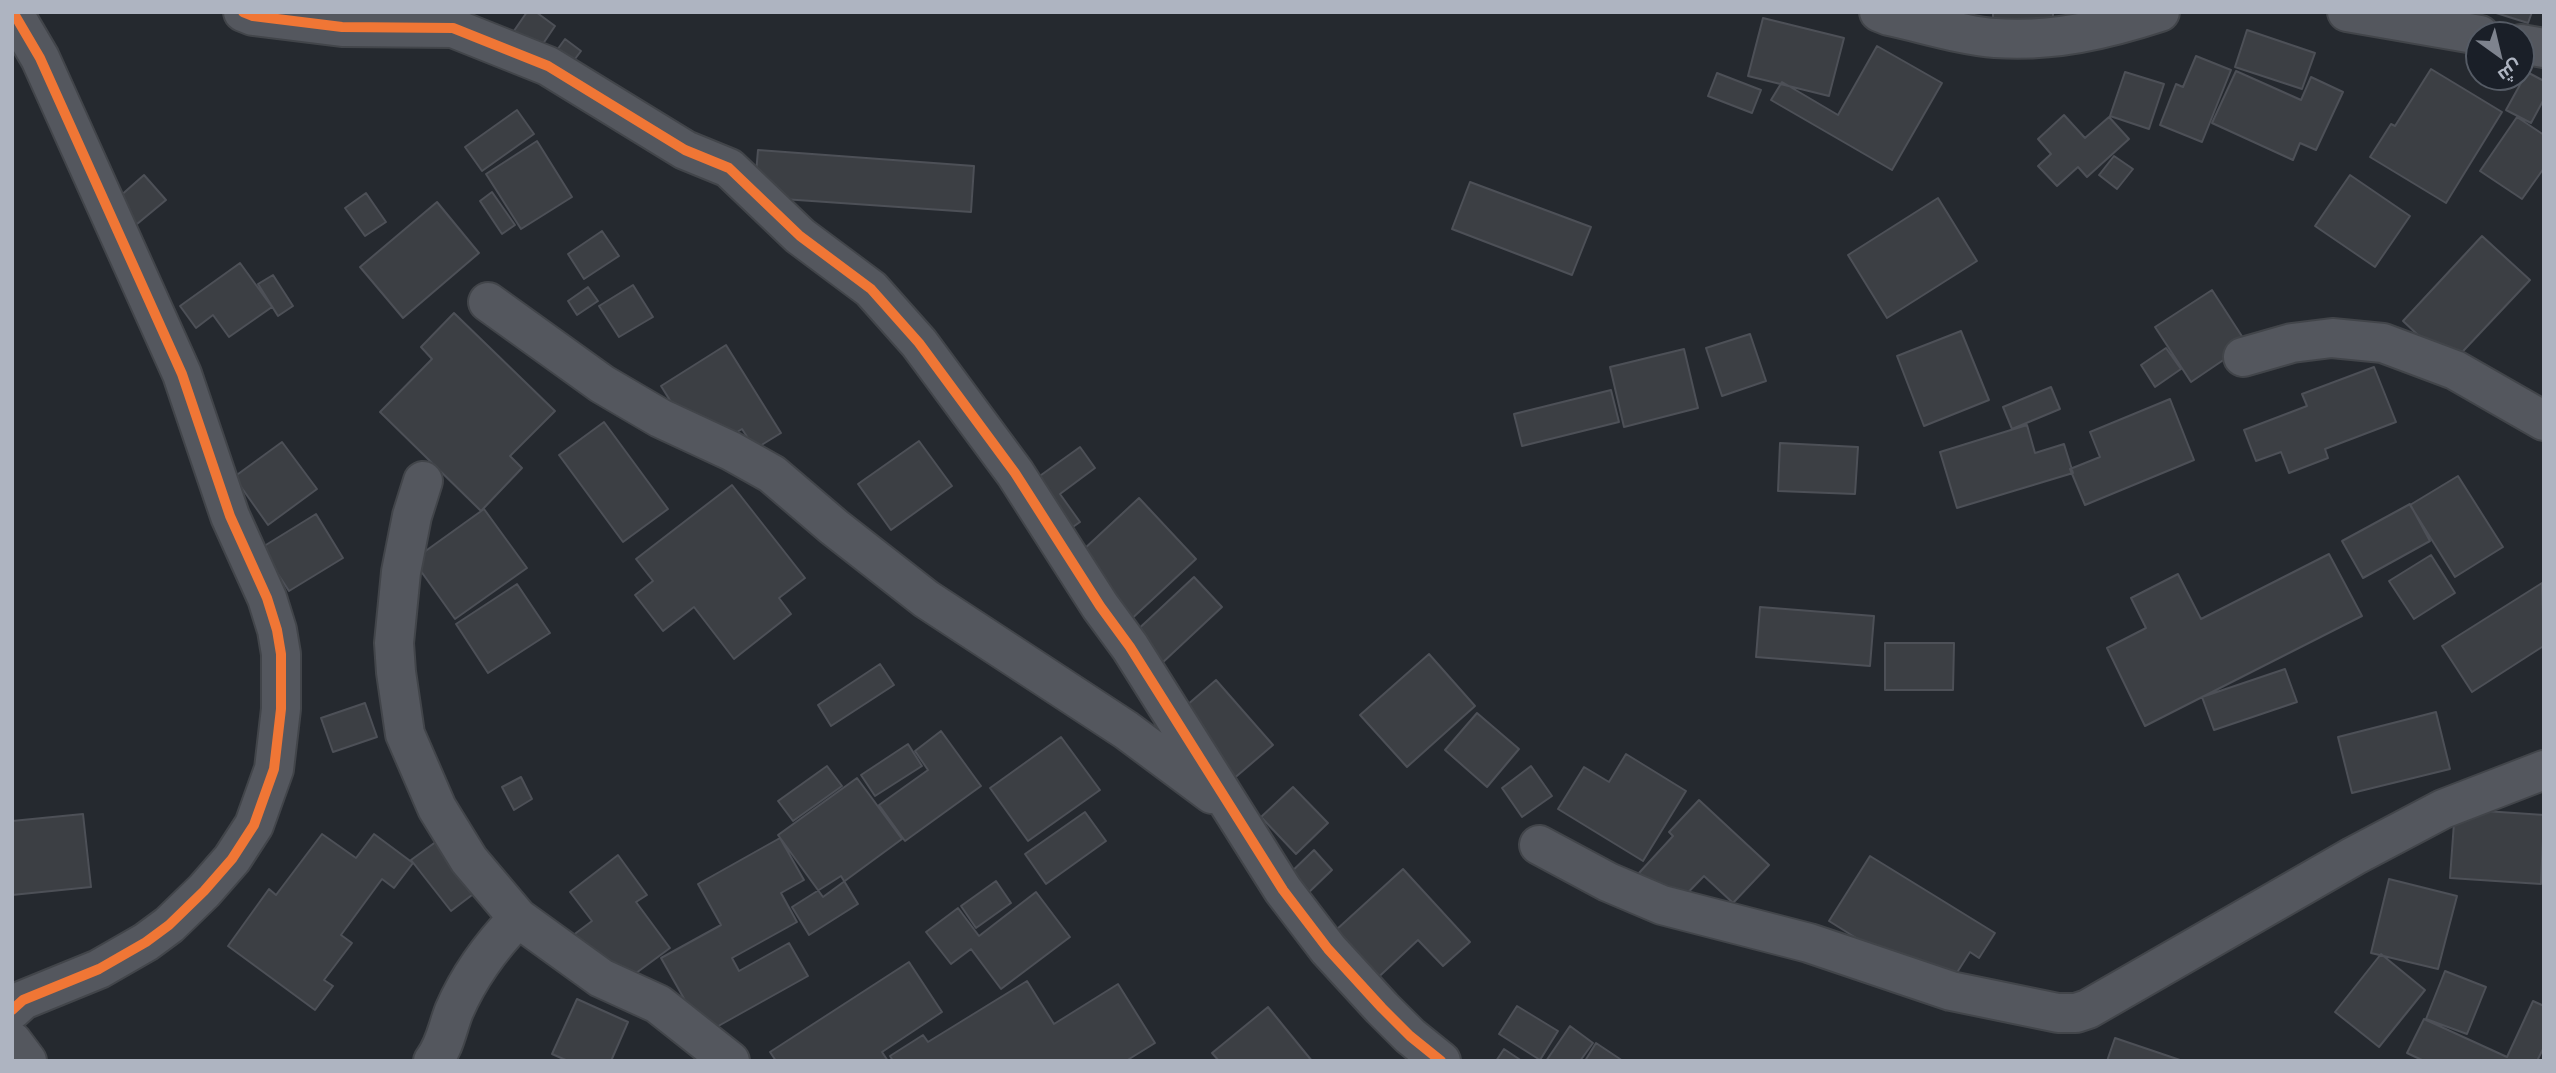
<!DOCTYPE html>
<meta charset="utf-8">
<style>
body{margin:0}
#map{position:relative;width:2556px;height:1073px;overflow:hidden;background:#25292f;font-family:"Titillium Web",Cairo,sans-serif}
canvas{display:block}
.frame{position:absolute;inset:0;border:14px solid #aeb4c1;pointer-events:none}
.north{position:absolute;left:2465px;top:21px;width:70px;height:70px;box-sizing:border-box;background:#1a1f28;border:2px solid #555b65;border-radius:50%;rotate:146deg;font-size:19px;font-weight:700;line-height:28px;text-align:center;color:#aeb4c1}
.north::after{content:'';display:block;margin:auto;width:24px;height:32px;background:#7e838e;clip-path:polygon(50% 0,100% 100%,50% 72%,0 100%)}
</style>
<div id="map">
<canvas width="2556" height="1073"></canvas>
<div class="frame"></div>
<div class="north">ش</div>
</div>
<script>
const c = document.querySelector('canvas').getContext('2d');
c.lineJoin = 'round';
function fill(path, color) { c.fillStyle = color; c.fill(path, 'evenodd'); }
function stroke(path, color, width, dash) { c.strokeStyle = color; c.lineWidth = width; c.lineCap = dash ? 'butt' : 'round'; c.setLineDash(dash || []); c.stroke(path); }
const building = new Path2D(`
 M 527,12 L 536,12 L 555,26 L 526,69 L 500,51 Z
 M 1993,12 L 2053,12 L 2053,34 L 1993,34 Z
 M 2493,12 L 2532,12 L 2528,23 Z
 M 1763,18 L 1844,38 L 1829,96 L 1748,76 Z
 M 2247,30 L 2315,53 L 2302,89 L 2235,67 Z
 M 565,39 L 581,51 L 557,83 L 541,72 Z
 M 1877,46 L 1942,83 L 1892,170 L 1771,100 L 1782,82 L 1838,115 Z
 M 2196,56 L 2231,70 L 2202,142 L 2160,125 L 2176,84 L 2183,87 Z
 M 2431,69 L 2502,112 L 2446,203 L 2370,157 L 2391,124 L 2395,126 Z
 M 2236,71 L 2301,100 L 2311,77 L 2343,92 L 2316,150 L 2300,143 L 2293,160 L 2212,123 Z
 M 2125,72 L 2164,84 L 2149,129 L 2110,116 Z
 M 2527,72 L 2544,81 L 2544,99 L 2531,123 L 2506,110 Z
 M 1717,73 L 1761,90 L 1752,113 L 1708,96 Z
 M 517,110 L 534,134 L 482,171 L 465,147 Z
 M 2064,115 L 2085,138 L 2109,117 L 2129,139 L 2087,177 L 2078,167 L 2057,186 L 2038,166 L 2051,154 L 2038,139 Z
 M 2517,117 L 2544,135 L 2544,168 L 2522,199 L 2480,171 Z
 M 537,141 L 572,197 L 521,229 L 486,174 Z
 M 758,150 L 974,166 L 971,212 L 754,197 Z
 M 2114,156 L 2133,169 L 2117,189 L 2099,175 Z
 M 144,175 L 166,200 L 131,229 L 110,205 Z
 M 2350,175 L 2410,216 L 2375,267 L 2315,226 Z
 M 1470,182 L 1591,227 L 1572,275 L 1452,229 Z
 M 492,192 L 515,225 L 502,234 L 480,201 Z
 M 366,193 L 386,222 L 365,236 L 345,208 Z
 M 1938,198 L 1977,261 L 1887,318 L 1848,255 Z
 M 437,202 L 479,253 L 403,318 L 360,267 Z
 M 602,231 L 619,256 L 584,279 L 568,254 Z
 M 2482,236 L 2530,280 L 2450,365 L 2403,321 Z
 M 240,263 L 272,307 L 229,337 L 213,315 L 196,328 L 180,306 Z
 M 273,275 L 293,306 L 278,316 L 258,284 Z
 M 633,285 L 653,317 L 619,337 L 599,306 Z
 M 588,287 L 598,301 L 577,315 L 568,301 Z
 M 2212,290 L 2247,344 L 2191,382 L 2155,327 Z
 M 454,313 L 555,411 L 510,456 L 522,468 L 481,511 L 380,412 L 432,359 L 421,347 Z
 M 1961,331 L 1989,400 L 1924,426 L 1897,356 Z
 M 1750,334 L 1766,381 L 1722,396 L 1706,348 Z
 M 726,345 L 781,433 L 755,449 L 742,429 L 703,453 L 661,386 Z
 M 2166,348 L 2181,369 L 2155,387 L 2141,365 Z
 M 1684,349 L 1698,408 L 1624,427 L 1610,367 Z
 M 2374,367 L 2396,422 L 2325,449 L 2328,458 L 2289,473 L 2281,452 L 2256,461 L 2244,430 L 2307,406 L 2302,394 Z
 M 2051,387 L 2060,409 L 2012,429 L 2003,407 Z
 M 1611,390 L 1619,422 L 1522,446 L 1514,414 Z
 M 2170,399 L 2194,460 L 2085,505 L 2070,469 L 2100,457 L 2090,432 Z
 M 604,422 L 668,509 L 623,542 L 559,455 Z
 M 2027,425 L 2035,453 L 2064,444 L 2073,473 L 1957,508 L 1940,452 Z
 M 919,441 L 952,486 L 891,530 L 858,484 Z
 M 282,442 L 317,489 L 268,525 L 234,477 Z
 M 1780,443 L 1858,447 L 1855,494 L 1778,491 Z
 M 1080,447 L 1095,468 L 1060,494 L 1080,522 L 1047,545 L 1012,496 Z
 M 2458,476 L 2503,547 L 2455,577 L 2410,505 Z
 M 732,485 L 805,578 L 779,598 L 791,614 L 734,659 L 694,607 L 663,631 L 635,595 L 653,581 L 636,559 Z
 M 1139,498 L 1196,559 L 1126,624 L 1069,563 Z
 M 2410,504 L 2430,541 L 2363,578 L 2342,541 Z
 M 484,509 L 527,568 L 455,619 L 413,560 Z
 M 316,514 L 343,558 L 289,591 L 261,548 Z
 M 2329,554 L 2362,616 L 2145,726 L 2107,648 L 2146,628 L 2131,598 L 2178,574 L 2201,619 Z
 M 2431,555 L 2455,593 L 2414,619 L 2389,581 Z
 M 1194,577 L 1222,607 L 1161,664 L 1133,634 Z
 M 2542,583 L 2544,649 L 2542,647 L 2472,692 L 2442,646 Z
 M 517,584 L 550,633 L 488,673 L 456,624 Z
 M 1760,607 L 1874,616 L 1870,666 L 1756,657 Z
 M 1885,643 L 1954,643 L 1953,690 L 1885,690 Z
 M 1429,654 L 1475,706 L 1407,767 L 1360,715 Z
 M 880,664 L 894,685 L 831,726 L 818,705 Z
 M 2285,669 L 2297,702 L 2214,730 L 2202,697 Z
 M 1216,680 L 1273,745 L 1217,793 L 1179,712 Z
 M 365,703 L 377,737 L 333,752 L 321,718 Z
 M 2436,712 L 2450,769 L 2352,793 L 2338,737 Z
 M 1477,713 L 1519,749 L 1487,787 L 1445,750 Z
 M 941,731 L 981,786 L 905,841 L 879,805 L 928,770 L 915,751 Z
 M 1061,737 L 1100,790 L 1028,841 L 990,788 Z
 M 908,744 L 922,766 L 875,796 L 861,775 Z
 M 1626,754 L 1686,791 L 1643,861 L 1558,809 L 1584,767 L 1609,782 Z
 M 827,766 L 842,786 L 793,821 L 778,801 Z
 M 1531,766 L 1552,796 L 1522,817 L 1502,788 Z
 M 521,777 L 532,799 L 514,810 L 502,787 Z
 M 857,778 L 902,839 L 823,897 L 778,835 Z
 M 1293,787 L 1328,823 L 1296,854 L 1261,817 Z
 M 1699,800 L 1769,865 L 1733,903 L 1704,876 L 1674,907 L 1639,873 L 1673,836 L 1669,832 Z
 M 2455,809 L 2544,815 L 2541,884 L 2450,878 Z
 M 1085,812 L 1106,841 L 1046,884 L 1025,854 Z
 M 83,814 L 91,887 L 12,895 L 12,821 Z
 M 322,834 L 356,858 L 374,834 L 413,863 L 394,888 L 382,879 L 341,935 L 352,943 L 324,980 L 333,986 L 315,1010 L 228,946 L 269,889 L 276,895 Z
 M 780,838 L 804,880 L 781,893 L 797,922 L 732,958 L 739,971 L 789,943 L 808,976 L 704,1034 L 661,958 L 721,925 L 698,884 Z
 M 437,841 L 476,892 L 451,911 L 411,860 Z
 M 1314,850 L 1332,870 L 1304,897 L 1285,878 Z
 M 618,855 L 647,895 L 636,902 L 670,948 L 609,993 L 568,939 L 592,921 L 570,892 Z
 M 1870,856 L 1995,933 L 1979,958 L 1970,952 L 1944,993 L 1829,921 Z
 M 1403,869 L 1470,942 L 1443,966 L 1418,940 L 1368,987 L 1325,940 Z
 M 841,876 L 858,904 L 809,935 L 792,907 Z
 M 2389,879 L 2457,896 L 2438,969 L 2371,953 Z
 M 996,881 L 1011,903 L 976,928 L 961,906 Z
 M 1036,892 L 1070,937 L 1001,989 L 971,949 L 951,964 L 926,932 L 958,908 L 979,936 Z
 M 2381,954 L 2425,990 L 2379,1047 L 2335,1012 Z
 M 909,962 L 942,1012 L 882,1052 L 888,1061 L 776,1061 L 770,1052 Z
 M 2445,971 L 2486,987 L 2467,1034 L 2426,1019 Z
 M 1027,981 L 1054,1024 L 1118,984 L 1155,1043 L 1126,1061 L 893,1061 L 890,1056 L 923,1035 L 928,1042 Z
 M 577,999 L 628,1022 L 611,1061 L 568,1061 L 552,1054 Z
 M 2533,1001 L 2544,1006 L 2544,1047 L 2537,1061 L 2424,1061 L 2407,1053 L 2424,1019 L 2507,1057 Z
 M 1517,1006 L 1558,1031 L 1540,1060 L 1499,1034 Z
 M 1268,1007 L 1312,1061 L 1219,1061 L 1212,1053 Z
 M 1570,1026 L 1593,1043 L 1580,1061 L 1546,1061 Z
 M 2115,1038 L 2183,1061 L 2107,1061 Z
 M 1596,1043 L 1623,1061 L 1585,1061 Z
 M 1504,1049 L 1522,1061 L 1496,1061 Z`);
const minor = new Path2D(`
 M 243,12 L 253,16 L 342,27 L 453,28 L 548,66 L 685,150 L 729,168 L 800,236 L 871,289 L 919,343 L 1015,473 L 1100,606 L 1130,647 L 1283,890 L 1328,949 L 1382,1008 L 1410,1036 L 1441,1061
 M 1879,12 L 1889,16 C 1922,23 1963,36 1995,38 C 2053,42 2105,30 2160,12
 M 2347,12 L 2480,35
 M 2521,44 L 2544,48
 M 488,302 L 602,384 L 660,418 L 731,451 L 772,474 L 834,527 L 926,599 L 1126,730 L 1212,794
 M 2243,357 L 2292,343 L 2332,338 L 2383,343 L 2455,370 L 2544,421
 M 423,481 L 412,516 L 401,572 L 394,643 L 396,672 L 405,734 L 437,808 L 469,860 L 518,918 L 601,978 L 658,1004 L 730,1061
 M 1539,845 L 1608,882 L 1662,905 L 1809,943 L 1951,991 L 2058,1013 L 2076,1013 L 2088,1009 L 2354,856 L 2443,809 L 2544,770
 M 12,1010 L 23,1000 L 99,969 L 146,942 L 169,925 L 204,891 L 232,859 L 254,825 L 274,769 L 281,709 L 281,654 L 277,630 L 267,598 L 230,516 L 182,374 L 40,58 L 13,12
 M 12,1041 L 27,1061
 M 433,1061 C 445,1046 447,1029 454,1011 C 469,976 492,945 518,918`);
const cycleway = new Path2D(`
 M 243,12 L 253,16 L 342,27 L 453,28 L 548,66 L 685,150 L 729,168 L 800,236 L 871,289 L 919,343 L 1015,473 L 1100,606 L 1130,647 L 1283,890 L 1328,949 L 1382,1008 L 1410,1036 L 1441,1061
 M 12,1010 L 23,1000 L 99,969 L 146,942 L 169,925 L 204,891 L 232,859 L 254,825 L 274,769 L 281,709 L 281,654 L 277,630 L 267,598 L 230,516 L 182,374 L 40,58 L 13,12`);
fill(building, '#3c3f44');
stroke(building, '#4d5057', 2);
stroke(minor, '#42454a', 42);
stroke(minor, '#54575e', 38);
stroke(cycleway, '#f07635', 10);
</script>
